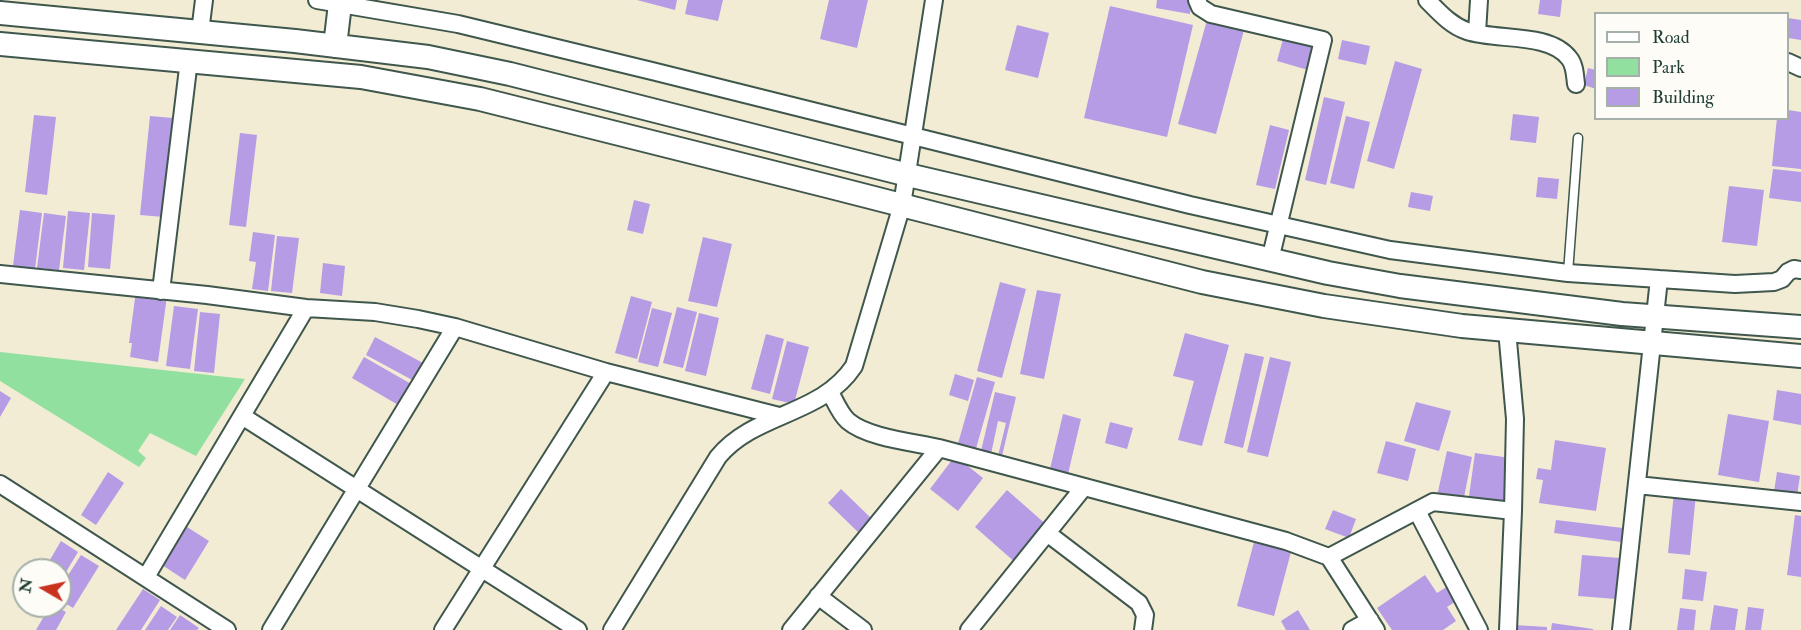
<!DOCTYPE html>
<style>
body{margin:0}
#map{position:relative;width:1801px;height:630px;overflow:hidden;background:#f2ecd5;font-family:"IM FELL Double Pica",serif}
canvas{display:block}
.legend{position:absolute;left:1594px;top:12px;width:195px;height:108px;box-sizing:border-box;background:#fdfcf7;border:2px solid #a4b0a9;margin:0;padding:8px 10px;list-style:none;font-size:18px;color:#1f3d34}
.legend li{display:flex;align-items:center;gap:12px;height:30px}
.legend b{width:30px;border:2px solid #a4b0a9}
.north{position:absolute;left:12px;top:558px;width:60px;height:60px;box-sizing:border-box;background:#fdfcf7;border:2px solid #a4b0a9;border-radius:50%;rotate:279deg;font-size:16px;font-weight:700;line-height:24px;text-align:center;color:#1f3d34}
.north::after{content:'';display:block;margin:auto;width:21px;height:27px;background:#c8321e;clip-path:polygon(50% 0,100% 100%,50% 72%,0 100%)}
</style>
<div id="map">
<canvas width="1801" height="630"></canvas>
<ul class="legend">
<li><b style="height:8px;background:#fff"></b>Road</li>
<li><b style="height:16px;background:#91e09f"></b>Park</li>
<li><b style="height:16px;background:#b69be5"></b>Building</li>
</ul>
<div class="north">N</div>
</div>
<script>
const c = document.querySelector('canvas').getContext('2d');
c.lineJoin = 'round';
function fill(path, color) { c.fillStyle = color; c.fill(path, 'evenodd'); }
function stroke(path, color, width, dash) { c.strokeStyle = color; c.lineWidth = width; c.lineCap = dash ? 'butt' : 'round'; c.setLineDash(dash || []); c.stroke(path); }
const green = new Path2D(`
 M 0,352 L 245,379 L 196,456 L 150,433 L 138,451 L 146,458 L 139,467 L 0,381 Z`);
const building = new Path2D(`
 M 637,0 L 677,0 L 675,10 Z
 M 688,0 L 723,0 L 718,21 L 685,14 Z
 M 829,0 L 868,0 L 857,48 L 820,39 Z
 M 1157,0 L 1192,0 L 1190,14 L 1156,8 Z
 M 1540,0 L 1562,0 L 1560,17 L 1538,14 Z
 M 1110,6 L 1193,25 L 1167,137 L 1084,118 Z
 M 1788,18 L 1801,20 L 1801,40 L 1788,38 Z
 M 1207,20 L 1244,30 L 1216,134 L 1178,124 Z
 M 1017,25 L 1049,33 L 1038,78 L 1005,70 Z
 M 1283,39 L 1314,46 L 1308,70 L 1277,61 Z
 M 1342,40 L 1370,46 L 1366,65 L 1338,59 Z
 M 1395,61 L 1422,69 L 1394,169 L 1367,161 Z
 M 1588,68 L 1596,70 L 1596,89 L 1584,85 Z
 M 1324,97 L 1345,102 L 1326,185 L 1305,180 Z
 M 1788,110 L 1801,112 L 1801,169 L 1772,166 L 1777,118 L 1788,118 Z
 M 1513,114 L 1539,117 L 1536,143 L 1510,140 Z
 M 34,115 L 56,117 L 47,195 L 25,192 Z
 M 150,116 L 173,118 L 164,217 L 140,215 Z
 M 1346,116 L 1370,122 L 1354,189 L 1330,183 Z
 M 1270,125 L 1289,130 L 1275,189 L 1256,185 Z
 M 240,133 L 257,135 L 246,227 L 229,225 Z
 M 1773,169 L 1801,172 L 1801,202 L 1769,198 Z
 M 1538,177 L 1559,179 L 1557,199 L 1536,197 Z
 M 1729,186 L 1764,190 L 1757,246 L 1722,242 Z
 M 1411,192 L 1433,196 L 1430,211 L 1408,207 Z
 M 634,200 L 650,204 L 643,234 L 627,230 Z
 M 20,210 L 42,213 L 35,269 L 13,266 Z
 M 68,211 L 90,213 L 84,270 L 63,268 Z
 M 44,213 L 66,216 L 59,270 L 37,268 Z
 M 92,213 L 115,215 L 110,269 L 88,267 Z
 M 253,232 L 275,235 L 268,291 L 252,289 L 256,262 L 249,261 Z
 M 277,236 L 299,238 L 292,293 L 271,291 Z
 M 703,237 L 732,244 L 717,307 L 688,301 Z
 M 323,263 L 345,266 L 342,296 L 320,293 Z
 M 1000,282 L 1026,289 L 1002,378 L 977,371 Z
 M 1037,290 L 1061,294 L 1044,379 L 1020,374 Z
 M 136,291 L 167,296 L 158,362 L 130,357 L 132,343 L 129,343 Z
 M 631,296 L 652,302 L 637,359 L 615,353 Z
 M 174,306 L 198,309 L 190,369 L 166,366 Z
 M 677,307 L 697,312 L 683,368 L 663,363 Z
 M 652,308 L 672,313 L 658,367 L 638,362 Z
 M 200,312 L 220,314 L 214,373 L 194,371 Z
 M 699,313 L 719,318 L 706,376 L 685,371 Z
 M 1185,333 L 1229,345 L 1202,446 L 1178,440 L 1194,381 L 1173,376 Z
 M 766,334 L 784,339 L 770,394 L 751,389 Z
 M 375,337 L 423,363 L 414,381 L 366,355 Z
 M 787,341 L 809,347 L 794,404 L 772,399 Z
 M 1245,353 L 1264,357 L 1243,448 L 1224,443 Z
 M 364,357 L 413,385 L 400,406 L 352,378 Z
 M 1270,357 L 1291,362 L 1268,457 L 1247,452 Z
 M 955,374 L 974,380 L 968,401 L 949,395 Z
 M 977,377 L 995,382 L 975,452 L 957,447 Z
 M 1777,390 L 1801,394 L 1801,425 L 1773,420 Z
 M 0,391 L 11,398 L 0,417 Z
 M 995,392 L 1016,397 L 1002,456 L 998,456 L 1006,423 L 998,421 L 991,454 L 981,451 Z
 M 1416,402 L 1451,411 L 1439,451 L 1404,441 Z
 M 1063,414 L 1081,419 L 1068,474 L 1050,469 Z
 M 1728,414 L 1769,421 L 1759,482 L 1718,475 Z
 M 1110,422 L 1133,428 L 1127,449 L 1105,443 Z
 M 1555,440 L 1606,448 L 1596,511 L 1539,503 L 1543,480 L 1536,479 L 1538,468 L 1551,470 Z
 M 1386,441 L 1416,449 L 1408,481 L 1377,473 Z
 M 1447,451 L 1472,457 L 1463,502 L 1437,496 Z
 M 1475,453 L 1511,458 L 1504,508 L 1468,503 Z
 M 955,456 L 983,478 L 958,511 L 930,489 Z
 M 108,472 L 124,483 L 96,525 L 81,515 Z
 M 1777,472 L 1800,476 L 1796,502 L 1773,498 Z
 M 841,489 L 871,518 L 858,532 L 828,503 Z
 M 1007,490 L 1049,527 L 1017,564 L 975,527 Z
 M 1674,492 L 1696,494 L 1690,555 L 1668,553 Z
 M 1333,510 L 1356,519 L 1349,538 L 1325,529 Z
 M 1795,515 L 1801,516 L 1801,577 L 1787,575 Z
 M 1556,520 L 1623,528 L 1621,542 L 1554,533 Z
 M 187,527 L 209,541 L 185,580 L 162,565 Z
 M 61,541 L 78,552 L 60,582 L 60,570 L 44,570 Z
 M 1254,542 L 1291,552 L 1274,616 L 1237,606 Z
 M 81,555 L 99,566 L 73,608 L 60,600 L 60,588 Z
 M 1582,555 L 1620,558 L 1616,599 L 1578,596 Z
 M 1685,569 L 1707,572 L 1703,601 L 1682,599 Z
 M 1425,575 L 1437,593 L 1448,586 L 1458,600 L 1447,607 L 1456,621 L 1443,630 L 1392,630 L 1377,608 Z
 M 143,589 L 160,600 L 141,630 L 116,630 Z
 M 1714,605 L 1738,609 L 1735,630 L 1710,630 Z
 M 50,606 L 55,606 L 66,612 L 56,630 L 36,630 Z
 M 161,606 L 177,617 L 168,630 L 145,630 Z
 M 1748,607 L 1764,609 L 1761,630 L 1745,630 Z
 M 1680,608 L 1696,610 L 1694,630 L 1677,630 Z
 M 1298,610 L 1310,630 L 1286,630 L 1281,621 Z
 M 180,615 L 199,628 L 197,630 L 170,630 Z
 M 1552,623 L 1593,629 L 1593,630 L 1551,630 Z
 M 1514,625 L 1547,627 L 1547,630 L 1514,630 Z`);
const lane = new Path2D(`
 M 1568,273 L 1578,138`);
const street = new Path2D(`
 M 317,0 L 458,24 L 656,72 L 1190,205 L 1390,250 L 1568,273 L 1735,284 L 1774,282 L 1782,279 L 1788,272 L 1794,269 L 1801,270
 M 1197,0 L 1200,7 L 1211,14 L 1323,40 L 1270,260
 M 1427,0 C 1439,12 1450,25 1467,31 C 1496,41 1549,32 1569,58 C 1575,65 1575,76 1576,84
 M 200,32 L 204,0
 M 1477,33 L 1479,0
 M 1788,62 L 1801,68
 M 0,274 L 207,295 L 306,308 L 375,312 L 418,319 L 455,327 L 606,372 L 779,416
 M 161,291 L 189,60
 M 1507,330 L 1515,419 L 1513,511 L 1508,630
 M 830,392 C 835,401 840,414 848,421 C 868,438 913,442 939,448 L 1286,541 L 1329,557 L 1376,630
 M 242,416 L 578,630
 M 0,484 L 227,630
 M 1637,485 L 1801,502
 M 1417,511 L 1479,630
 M 1047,533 L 1139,603 L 1145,615 L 1143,630
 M 1329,557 L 1433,502 L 1513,511
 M 146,577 L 306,308
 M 818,596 L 863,630
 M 271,630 L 455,327
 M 443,630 L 606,372
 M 612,630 L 718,457 C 755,412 821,416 854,366 L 902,205 L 934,0
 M 791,630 L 939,448
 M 969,630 L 1084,487
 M 1352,630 L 1370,620
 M 1621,630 L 1659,279`);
const secondary = new Path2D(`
 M 0,13 L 295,41 L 428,57 L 510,74 L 908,175 L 1328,273 L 1400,286 L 1622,314 L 1801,327
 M 0,44 L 361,77 L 480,99 L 831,187 L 1202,282 L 1324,306 L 1462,326 L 1801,356
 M 335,46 L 340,4`);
fill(green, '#91e09f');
fill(building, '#b69be5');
stroke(lane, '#3f574c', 11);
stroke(street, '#3f574c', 20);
stroke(secondary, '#3f574c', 26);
stroke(lane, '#fff', 8);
stroke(street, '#fff', 16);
stroke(secondary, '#fff', 22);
</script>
